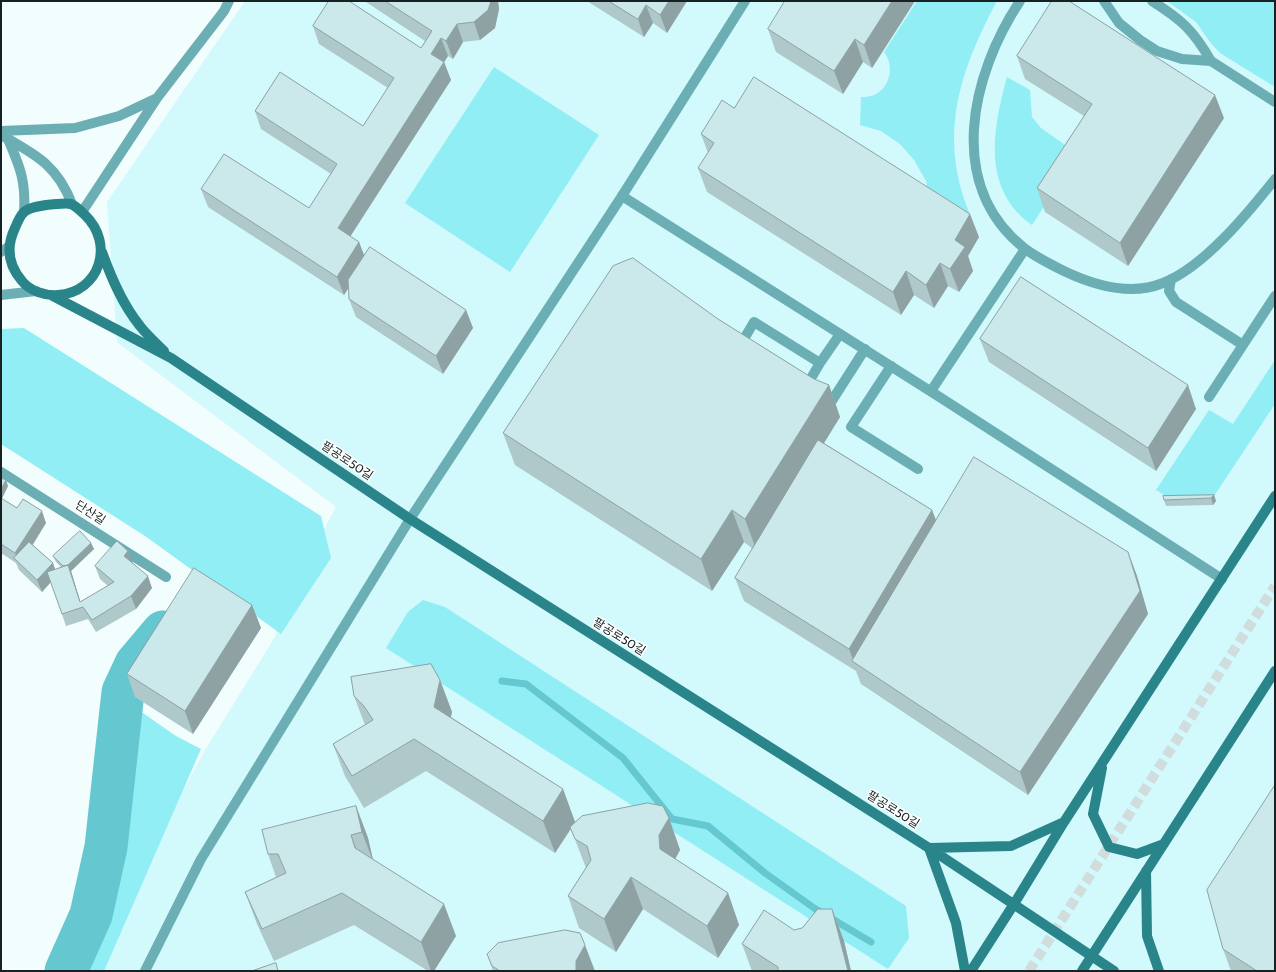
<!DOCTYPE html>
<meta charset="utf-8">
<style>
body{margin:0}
#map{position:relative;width:1276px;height:972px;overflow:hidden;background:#f2fdfe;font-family:Cabin,sans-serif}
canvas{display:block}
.frame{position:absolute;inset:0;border:2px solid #172122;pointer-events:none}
</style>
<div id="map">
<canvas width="1276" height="972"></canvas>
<div class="frame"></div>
</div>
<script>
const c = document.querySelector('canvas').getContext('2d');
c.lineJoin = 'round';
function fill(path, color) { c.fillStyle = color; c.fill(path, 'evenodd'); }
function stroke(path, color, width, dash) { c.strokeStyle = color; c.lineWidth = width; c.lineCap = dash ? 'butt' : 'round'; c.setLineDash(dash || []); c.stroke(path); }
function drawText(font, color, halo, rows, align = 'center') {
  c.font = font + ' Cabin,"Noto Sans KR",sans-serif'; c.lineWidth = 3; c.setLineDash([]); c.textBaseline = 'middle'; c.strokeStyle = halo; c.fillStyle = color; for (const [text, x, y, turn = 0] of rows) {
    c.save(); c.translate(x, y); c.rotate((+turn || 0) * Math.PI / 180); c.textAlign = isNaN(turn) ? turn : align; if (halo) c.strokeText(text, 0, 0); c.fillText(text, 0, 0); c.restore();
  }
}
const built = new Path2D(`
 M 245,1 L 1275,1 L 1275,971 L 86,971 L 205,750 L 275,637 L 282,608 L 336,507 L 117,342 L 107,202 Z`);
const green = new Path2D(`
 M 917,1 L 997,1 C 958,74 937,139 972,219 L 930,203 L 926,181 L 914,160 L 900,144 L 881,131 L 860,125 L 861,97 C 886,99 898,70 884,52 Z
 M 1167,1 L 1275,1 L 1275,87 L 1220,53 L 1210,42 L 1196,22 Z
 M 494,67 L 599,135 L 510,272 L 405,203 Z
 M 1007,77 L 1030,90 L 1032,117 L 1041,128 L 1078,154 L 1032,225 C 981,189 993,128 1007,77 Z
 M 24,328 L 321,516 L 331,558 L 281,634 L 145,536 L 1,444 L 1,329 Z
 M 1275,360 L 1275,404 L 1214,496 L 1167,497 L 1156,490 L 1209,410 L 1233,424 Z
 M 423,600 L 445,607 L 906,906 L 909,938 L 888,969 L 386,648 L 408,612 Z
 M 130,704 L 176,736 L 201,749 L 104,971 L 81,971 L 116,861 Z`);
const stream = new Path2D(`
 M 502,681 L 526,684 L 623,758 L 672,819 L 708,826 L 765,873 L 814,908 L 871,942`);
const river = new Path2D(`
 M 66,971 L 91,915 L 106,847 L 123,692 L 136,664 L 163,632`);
const secondaryTunnel = new Path2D(`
 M 1029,971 L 1275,586`);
const service = new Path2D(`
 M 1020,1 C 971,75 945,185 1024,248 C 1037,258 1052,265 1066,272 C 1096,286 1131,296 1163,283 C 1204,267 1248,213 1275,179
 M 1104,1 L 1119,23 L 1140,40 L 1157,51 L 1182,59 L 1211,61 L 1275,102
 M 1152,1 C 1182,20 1193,30 1211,61
 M 1171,279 L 1169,291 L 1176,302 L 1243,345
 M 745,346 L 741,344 L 754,322 L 820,363 L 840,334
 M 891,366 L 851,427 L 918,469
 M 803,382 L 807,385 L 820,363
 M 931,391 L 1025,249
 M 1209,397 L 1275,296
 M 826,410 L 865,349`);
const minor = new Path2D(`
 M 1,131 L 75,128 L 119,116 L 157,98
 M 622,196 L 938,396 L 1222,579
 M 82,212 L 157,98 L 224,11 L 229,1
 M 1,252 L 8,247
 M 1,295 L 36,291
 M 1,472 L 166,577`);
const tertiary = new Path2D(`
 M 1,135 C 36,155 57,165 72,204
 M 8,139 C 20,167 26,181 24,212
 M 145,971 L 201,859 L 410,519 L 622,196 L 745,1`);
const secondary = new Path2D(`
 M 56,204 C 61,204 66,203 71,204 C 76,206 82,212 85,215 C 115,244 100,292 58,295 C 45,296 30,291 22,281 C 8,265 6,247 15,228 C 17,223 20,216 24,212 C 31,206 46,205 56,204 Z
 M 102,252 C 111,277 122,304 140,326 C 147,335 156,343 164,351
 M 51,295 L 171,358 L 410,519 L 929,848 L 1114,971
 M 1102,768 L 1093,814 L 1109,847 L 1137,854 L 1164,844
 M 1146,871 L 1147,936 L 1159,971
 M 965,971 L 956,923 L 929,848 L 1011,846 L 1064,822
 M 971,971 L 1014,904 L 1064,822 L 1275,496
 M 1082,971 L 1275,671`);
const wall = new Path2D(`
 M 366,1 L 498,1 L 499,9 L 495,28 L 480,40 L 463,42 L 453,59 L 448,56 L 444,62 L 451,80 L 350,237 L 359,242 L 364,256 L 466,310 L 473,328 L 443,374 L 356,317 L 349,299 L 349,287 L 344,295 L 208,207 L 201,189 L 309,208 L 331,174 L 261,129 L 255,111 L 363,126 L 388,88 L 319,44 L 313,26 L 421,48 L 425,41 L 366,2 Z
 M 587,1 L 687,1 L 667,33 L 653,23 L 644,37 Z
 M 915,1 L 872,68 L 863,62 L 843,94 L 776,52 L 768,29 Z
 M 1017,56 L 1224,118 L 1128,266 L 1045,212 L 1037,188 L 1084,116 L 1025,79 Z
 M 734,108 L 979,237 L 968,256 L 973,271 L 959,292 L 948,286 L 934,308 L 914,295 L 901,315 L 707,192 L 698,168 L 708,153 L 701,134 Z
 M 718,319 L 814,379 L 829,385 L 840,417 L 824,443 L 932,510 L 936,521 L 1128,552 L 1137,576 L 1148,614 L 1028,795 L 861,684 L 856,671 L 744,601 L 735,578 L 753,549 L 744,542 L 712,591 L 515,465 L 503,433 Z
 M 980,339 L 1196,409 L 1156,471 L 989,362 Z
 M 1,478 L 8,486 L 2,499 L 17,508 L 46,523 L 33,545 L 53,563 L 55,570 L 61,567 L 56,562 L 53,556 L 91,543 L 94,549 L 71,571 L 80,602 L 108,586 L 100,579 L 95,566 L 128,551 L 132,563 L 152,588 L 136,609 L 96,632 L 88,619 L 66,626 L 51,582 L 42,592 L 19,570 L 16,563 L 1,553 Z
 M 1214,495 L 1216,501 L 1213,505 L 1166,506 L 1164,500 Z
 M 252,605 L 261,628 L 193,734 L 135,697 L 127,674 Z
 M 440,680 L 452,712 L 451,717 L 563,789 L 575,822 L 574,824 L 669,818 L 680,850 L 675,859 L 728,893 L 739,925 L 718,958 L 643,909 L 616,952 L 579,928 L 568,896 L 586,868 L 571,829 L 555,853 L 426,771 L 364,808 L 345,776 L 333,744 L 365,725 L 354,696 Z
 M 356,806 L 368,838 L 373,860 L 456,936 L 434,971 L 428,971 L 354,925 L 274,961 L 257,924 L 245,892 L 276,877 L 268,854 Z
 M 832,909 L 844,941 L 851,971 L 752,971 L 742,944 L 802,928 Z
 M 1223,949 L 1275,971 L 1231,971 Z
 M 487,954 L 595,971 L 493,971 Z`);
const shadedWall = new Path2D(`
 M 491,1 L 498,1 L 499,9 L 495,28 L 480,40 L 474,22 Z
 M 669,1 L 687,1 L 667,33 L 660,15 Z
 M 892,1 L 915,1 L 872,68 L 864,45 Z
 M 646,5 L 653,23 L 644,37 L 638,19 Z
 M 457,24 L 463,42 L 453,59 L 446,41 Z
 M 441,38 L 448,56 L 438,72 L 431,54 Z
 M 855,39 L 863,62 L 843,94 L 834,71 Z
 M 444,62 L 451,80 L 344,246 L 338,228 Z
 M 1215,95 L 1224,118 L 1128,266 L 1120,243 Z
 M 970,214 L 979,237 L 968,256 L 973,271 L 959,292 L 950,269 L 955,240 Z
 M 359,242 L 366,260 L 344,295 L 337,277 Z
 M 940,263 L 948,286 L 934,308 L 926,285 Z
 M 906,271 L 914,295 L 901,315 L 893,292 Z
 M 466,310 L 473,328 L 443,374 L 436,356 Z
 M 829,385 L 840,417 L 757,552 L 745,519 Z
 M 1188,385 L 1196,409 L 1156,471 L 1148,448 Z
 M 6,480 L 8,486 L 1,500 L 1,489 Z
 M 1214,495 L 1216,501 L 1213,505 L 1211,498 Z
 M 732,510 L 744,542 L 712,591 L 701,559 Z
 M 932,510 L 941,533 L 854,662 L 849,649 Z
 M 42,511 L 46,523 L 20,564 L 19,563 L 15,553 Z
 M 91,543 L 94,549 L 71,571 L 82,607 L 65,568 Z
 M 128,551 L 133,563 L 128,568 L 124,556 Z
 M 1128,552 L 1137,576 L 1148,614 L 1028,795 L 1020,772 Z
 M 53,563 L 57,575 L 42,592 L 37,580 Z
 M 148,576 L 152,588 L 136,609 L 131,596 Z
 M 252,605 L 261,628 L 193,734 L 185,711 Z
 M 440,680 L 452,712 L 445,739 L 434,707 Z
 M 563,789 L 575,822 L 555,853 L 543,821 Z
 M 356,806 L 368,838 L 374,864 L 362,832 Z
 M 669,818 L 680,850 L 671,867 L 660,849 L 659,835 Z
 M 351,835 L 363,867 L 355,848 Z
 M 631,877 L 643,909 L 616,952 L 604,919 Z
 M 728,893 L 739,925 L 718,958 L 707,926 Z
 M 444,904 L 456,936 L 434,971 L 431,971 L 421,942 Z
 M 832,909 L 844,941 L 851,971 L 848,971 Z
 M 585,945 L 595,971 L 576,971 L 576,961 Z`);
const building = new Path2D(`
 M 329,1 L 349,1 L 421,48 L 432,31 L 385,1 L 491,1 L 488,10 L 474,22 L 457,24 L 446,41 L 441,38 L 431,54 L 444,62 L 338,228 L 359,242 L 337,277 L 201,189 L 224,154 L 309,208 L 337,164 L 255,111 L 280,72 L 363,126 L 394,78 L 313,26 Z
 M 609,1 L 669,1 L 660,15 L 646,5 L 638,19 Z
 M 785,1 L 892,1 L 864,45 L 855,39 L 834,71 L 768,29 Z
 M 1052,1 L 1069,1 L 1215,95 L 1120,243 L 1037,188 L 1092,104 L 1017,56 Z
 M 754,77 L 970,214 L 955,240 L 965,247 L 950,269 L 940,263 L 926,285 L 906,271 L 893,292 L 698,168 L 714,143 L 701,134 L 722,100 L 734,108 Z
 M 370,247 L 466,310 L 436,356 L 349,299 L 348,280 Z
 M 633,258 L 718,319 L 814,379 L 829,385 L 745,519 L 732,510 L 701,559 L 503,433 L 613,266 Z
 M 1021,277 L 1188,385 L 1148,448 L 980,339 Z
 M 818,440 L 932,510 L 849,649 L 735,578 Z
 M 974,457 L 1128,552 L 1140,591 L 1020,772 L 852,661 Z
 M 1,478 L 6,480 L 1,489 Z
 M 1214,495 L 1211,498 L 1164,500 L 1163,496 Z
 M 1,498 L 17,508 L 23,499 L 42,511 L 15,553 L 1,544 Z
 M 80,531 L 91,543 L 68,565 L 63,566 L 53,556 Z
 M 117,541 L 128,551 L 124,556 L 148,576 L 131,596 L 92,620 L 83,607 L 62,614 L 47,572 L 68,565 L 80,602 L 114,582 L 95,566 Z
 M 29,542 L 53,563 L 37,580 L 14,558 Z
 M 194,568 L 252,605 L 185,711 L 127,674 Z
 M 431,664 L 440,680 L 434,707 L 563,789 L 543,821 L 414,739 L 352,776 L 333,744 L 373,720 L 364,706 L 354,696 L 351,677 Z
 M 1275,785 L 1275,971 L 1257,971 L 1223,949 L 1207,890 Z
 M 648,803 L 663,806 L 669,818 L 659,835 L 660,849 L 728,893 L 707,926 L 631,877 L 604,919 L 568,896 L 591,860 L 587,846 L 575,839 L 570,827 L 582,816 Z
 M 356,806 L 362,832 L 351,835 L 355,848 L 444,904 L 421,942 L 342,893 L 262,929 L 245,892 L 286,873 L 278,854 L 268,854 L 262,830 Z
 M 818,909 L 832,909 L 848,971 L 778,971 L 778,967 L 742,944 L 764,910 L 794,930 L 802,928 Z
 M 565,930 L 580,933 L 585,945 L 576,961 L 576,971 L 500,971 L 492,966 L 487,954 L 498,943 Z
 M 276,963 L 278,971 L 252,971 Z`);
const streetNames = [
 ["팔공로50길",347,461,34],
 ["단산길",90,513,33],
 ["팔공로50길",619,637,32],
 ["팔공로50길",893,810,32]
];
fill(built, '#d2f9fc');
fill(green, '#91eef5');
stroke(stream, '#65c8d0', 7);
stroke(river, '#65c8d0', 43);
stroke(secondaryTunnel, '#d1dcdd', 10, [10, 5]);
stroke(service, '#6baeb4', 10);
stroke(minor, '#6baeb4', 10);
stroke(tertiary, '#6baeb4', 10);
stroke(secondary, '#2a858b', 10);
fill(wall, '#afc8c9');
fill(shadedWall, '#8ea2a4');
fill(building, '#cbe8ea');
stroke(building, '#8ea2a4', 1);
drawText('12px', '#172122', '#fff', streetNames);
</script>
